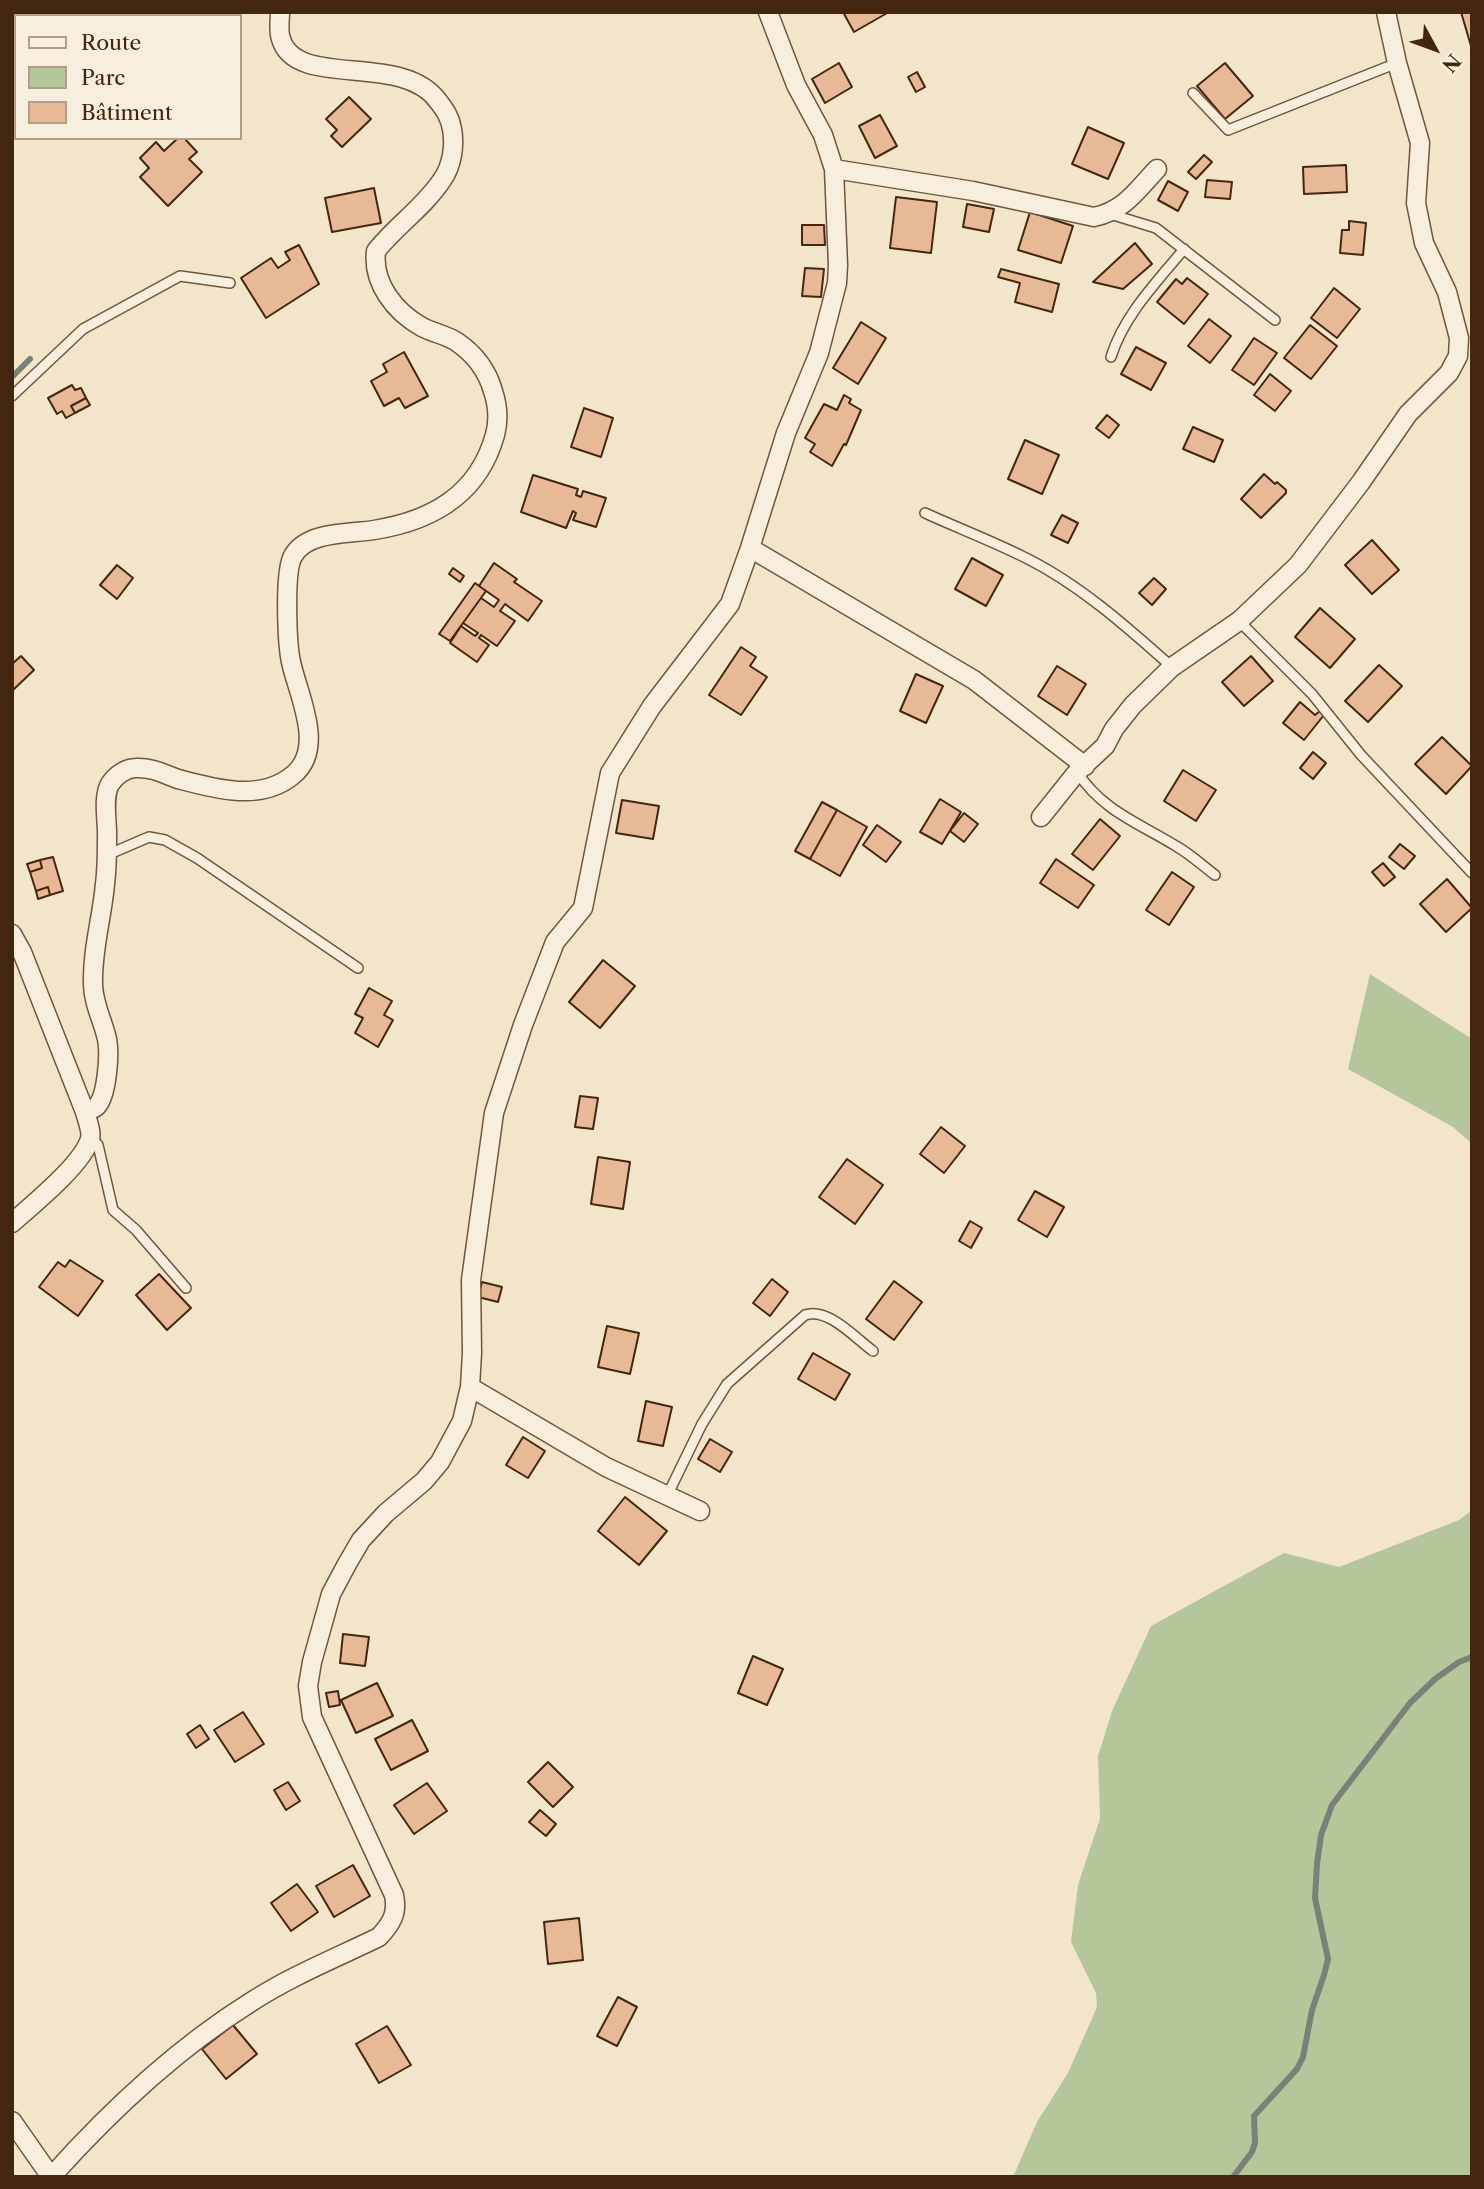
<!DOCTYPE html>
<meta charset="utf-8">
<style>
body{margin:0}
#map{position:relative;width:1484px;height:2189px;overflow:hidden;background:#f3e5ca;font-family:"Libre Caslon Text",serif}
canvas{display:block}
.frame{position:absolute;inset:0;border:14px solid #44260e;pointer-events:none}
.legend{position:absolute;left:14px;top:14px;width:228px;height:126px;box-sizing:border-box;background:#f7eedd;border:2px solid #af9e8a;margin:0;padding:9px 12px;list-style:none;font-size:21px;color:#44260e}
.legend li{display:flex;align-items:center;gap:14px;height:35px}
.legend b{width:35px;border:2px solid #af9e8a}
.north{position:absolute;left:1400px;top:14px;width:70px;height:70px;-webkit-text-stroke:5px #f7eedd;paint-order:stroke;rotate:131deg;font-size:19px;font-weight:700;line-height:28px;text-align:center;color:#44260e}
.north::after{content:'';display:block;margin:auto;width:24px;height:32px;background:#44260e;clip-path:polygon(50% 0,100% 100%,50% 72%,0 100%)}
</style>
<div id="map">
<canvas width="1484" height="2189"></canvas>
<div class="frame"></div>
<ul class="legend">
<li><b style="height:9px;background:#f7eedd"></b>Route</li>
<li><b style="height:19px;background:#b6c69b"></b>Parc</li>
<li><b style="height:19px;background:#e7b997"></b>Bâtiment</li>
</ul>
<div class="north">N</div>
</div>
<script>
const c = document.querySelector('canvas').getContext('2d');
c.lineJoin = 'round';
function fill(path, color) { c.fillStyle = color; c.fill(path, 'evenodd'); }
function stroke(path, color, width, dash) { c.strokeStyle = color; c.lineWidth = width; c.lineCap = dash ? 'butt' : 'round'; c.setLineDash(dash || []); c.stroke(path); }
const green = new Path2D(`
 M 1370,974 L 1472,1039 L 1472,1144 L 1453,1127 L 1348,1069 Z
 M 1472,1510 L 1472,2177 L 1013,2177 L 1037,2122 L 1068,2073 L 1097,2007 L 1096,1993 L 1071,1942 L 1078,1885 L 1100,1819 L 1098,1756 L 1112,1711 L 1151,1626 L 1284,1553 L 1339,1567 L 1459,1520 Z`);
const stream = new Path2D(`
 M 12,377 L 30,359
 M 1233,2177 L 1252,2152 L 1255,2143 L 1254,2116 L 1297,2069 L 1303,2057 L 1312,2010 L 1324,1975 L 1328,1959 L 1315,1898 L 1317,1864 L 1321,1835 L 1332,1805 L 1410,1703 L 1435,1679 L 1459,1662 L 1472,1657`);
const building = new Path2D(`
 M 843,12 L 889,12 L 854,32 Z
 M 1461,12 L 1472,12 L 1472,46 L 1471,46 Z
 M 839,63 L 852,87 L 825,103 L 812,79 Z
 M 1225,63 L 1253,96 L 1225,119 L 1197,86 Z
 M 917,72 L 925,87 L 916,92 L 908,77 Z
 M 349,97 L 371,119 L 342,147 L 331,136 L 337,130 L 326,119 Z
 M 880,115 L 897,146 L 875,158 L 859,126 Z
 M 1088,127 L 1124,143 L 1108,179 L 1072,164 Z
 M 178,138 L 184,138 L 197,152 L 189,159 L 202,172 L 168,206 L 140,177 L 149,168 L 140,158 L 156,142 L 164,151 Z
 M 1204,155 L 1212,162 L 1196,179 L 1188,172 Z
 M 1346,165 L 1347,192 L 1304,194 L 1303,167 Z
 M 1207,180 L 1232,182 L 1230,199 L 1205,197 Z
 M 1168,181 L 1188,192 L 1178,211 L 1158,200 Z
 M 374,188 L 381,223 L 332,232 L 325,198 Z
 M 896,197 L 937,202 L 931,253 L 890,248 Z
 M 967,204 L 994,209 L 989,232 L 963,227 Z
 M 1030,212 L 1073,226 L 1061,263 L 1018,250 Z
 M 1349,221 L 1366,223 L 1363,255 L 1340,253 L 1342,230 L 1349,230 Z
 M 802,225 L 824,225 L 825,245 L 802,245 Z
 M 1135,243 L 1152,264 L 1123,289 L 1093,282 Z
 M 299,245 L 319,284 L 266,318 L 241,278 L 271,258 L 278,268 L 290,260 L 285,252 Z
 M 805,268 L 824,269 L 821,297 L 802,296 Z
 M 1001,269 L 1059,284 L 1052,312 L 1015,302 L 1020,283 L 998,277 Z
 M 1187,278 L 1208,294 L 1184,324 L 1157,302 L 1176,279 L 1182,284 Z
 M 1334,288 L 1360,309 L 1337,338 L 1311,318 Z
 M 1209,319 L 1231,336 L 1210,363 L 1188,346 Z
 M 861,322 L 886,338 L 858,384 L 833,368 Z
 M 1310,325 L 1337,346 L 1311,379 L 1284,358 Z
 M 1254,338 L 1277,353 L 1254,385 L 1232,370 Z
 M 1136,347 L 1166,363 L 1151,390 L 1121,374 Z
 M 404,352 L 428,396 L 405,408 L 399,398 L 384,406 L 371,381 L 387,372 L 383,364 Z
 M 1270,374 L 1291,391 L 1275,411 L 1254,395 Z
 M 72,385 L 75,390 L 81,388 L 86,398 L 71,406 L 75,413 L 66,418 L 62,411 L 57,414 L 48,398 Z
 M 844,395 L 851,399 L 849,403 L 861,410 L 846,445 L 844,444 L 832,466 L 810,452 L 815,444 L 805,438 L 824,404 L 837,410 Z
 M 86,398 L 90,405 L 75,413 L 71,406 Z
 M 584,408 L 613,418 L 601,457 L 571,447 Z
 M 1107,415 L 1119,425 L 1109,438 L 1096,428 Z
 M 1193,427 L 1223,440 L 1214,462 L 1183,449 Z
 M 1025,440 L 1059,455 L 1042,494 L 1008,479 Z
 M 1264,474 L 1275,484 L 1277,482 L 1286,490 L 1286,493 L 1261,518 L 1241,499 Z
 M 533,475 L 578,489 L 576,495 L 581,497 L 583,491 L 606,498 L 596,527 L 573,520 L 576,513 L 573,511 L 566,528 L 521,512 Z
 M 1062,515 L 1078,523 L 1068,543 L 1051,535 Z
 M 1372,540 L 1399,570 L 1372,594 L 1345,565 Z
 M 972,558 L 1003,575 L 986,606 L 955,589 Z
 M 494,563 L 517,579 L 514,582 L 542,601 L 528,621 L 505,604 L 500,611 L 515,621 L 497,646 L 481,635 L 479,638 L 489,645 L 477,662 L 450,643 L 461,626 L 475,636 L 478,633 L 463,623 L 481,598 L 494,607 L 499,600 L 479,586 Z
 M 117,565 L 133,578 L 117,599 L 100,585 Z
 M 453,568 L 464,576 L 460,582 L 449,574 Z
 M 1154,578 L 1166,589 L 1152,605 L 1139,593 Z
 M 475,583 L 486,591 L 450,641 L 439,634 Z
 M 1320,608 L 1355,639 L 1330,668 L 1295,637 Z
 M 741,647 L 756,657 L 750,666 L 767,677 L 741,715 L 709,695 Z
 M 21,656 L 34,670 L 12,691 L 12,664 Z
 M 1251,656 L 1273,681 L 1244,706 L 1222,682 Z
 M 1379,665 L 1402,686 L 1368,722 L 1345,701 Z
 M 1057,666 L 1086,684 L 1067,715 L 1038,696 Z
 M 916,674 L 943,686 L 926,723 L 900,711 Z
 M 1300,702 L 1315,715 L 1320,711 L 1324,715 L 1304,740 L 1283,723 Z
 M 1442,737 L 1472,766 L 1446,794 L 1415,764 Z
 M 1313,752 L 1326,763 L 1313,779 L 1300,768 Z
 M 1183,770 L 1216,790 L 1196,821 L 1164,801 Z
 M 940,799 L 961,812 L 942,844 L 920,832 Z
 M 622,800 L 659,806 L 653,839 L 616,833 Z
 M 822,802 L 837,810 L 810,859 L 795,851 Z
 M 837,810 L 867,827 L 840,876 L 810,859 Z
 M 964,813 L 978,824 L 964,842 L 950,831 Z
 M 1100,819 L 1120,836 L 1093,870 L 1072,854 Z
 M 877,825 L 901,842 L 886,862 L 863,845 Z
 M 1400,844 L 1415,856 L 1404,869 L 1389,857 Z
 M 53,857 L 63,891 L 50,895 L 48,887 L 36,891 L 30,872 L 42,868 L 40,860 Z
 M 1056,859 L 1094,885 L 1078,908 L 1040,883 Z
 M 40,860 L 42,868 L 30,872 L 27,864 Z
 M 1383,863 L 1395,877 L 1384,886 L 1372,872 Z
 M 1172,872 L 1194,887 L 1169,925 L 1146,910 Z
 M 1447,879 L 1472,908 L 1446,932 L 1420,904 Z
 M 48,887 L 50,895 L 38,899 L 36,891 Z
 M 603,960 L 635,986 L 600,1028 L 569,1002 Z
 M 369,988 L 392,1001 L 384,1015 L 393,1020 L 378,1047 L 355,1033 L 363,1018 L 355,1014 Z
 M 580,1096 L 598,1098 L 593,1129 L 575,1127 Z
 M 941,1127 L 965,1146 L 944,1173 L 920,1154 Z
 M 598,1157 L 630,1162 L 623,1209 L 591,1204 Z
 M 847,1159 L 883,1185 L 855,1224 L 819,1197 Z
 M 1035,1191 L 1064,1207 L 1047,1237 L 1018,1220 Z
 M 970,1221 L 982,1228 L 971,1248 L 959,1241 Z
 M 70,1260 L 103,1281 L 78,1316 L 39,1287 L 58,1262 L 65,1267 Z
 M 159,1274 L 191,1308 L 167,1330 L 136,1295 Z
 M 772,1279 L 788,1292 L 770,1316 L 753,1303 Z
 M 894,1281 L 922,1302 L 894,1340 L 866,1319 Z
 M 482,1282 L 502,1287 L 498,1302 L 478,1297 Z
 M 607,1326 L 639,1333 L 630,1374 L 598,1367 Z
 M 813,1353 L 850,1374 L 835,1400 L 798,1379 Z
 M 646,1401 L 672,1407 L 663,1446 L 638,1441 Z
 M 523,1437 L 545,1451 L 528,1478 L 506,1465 Z
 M 710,1439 L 732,1452 L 720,1472 L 698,1459 Z
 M 625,1497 L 667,1531 L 639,1565 L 598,1531 Z
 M 343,1634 L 369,1637 L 365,1666 L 340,1663 Z
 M 753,1656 L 783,1669 L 767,1705 L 738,1693 Z
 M 377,1683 L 393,1716 L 356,1733 L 341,1700 Z
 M 338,1691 L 340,1705 L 329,1707 L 326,1693 Z
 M 243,1712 L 264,1744 L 235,1762 L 214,1730 Z
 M 412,1720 L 428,1751 L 391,1770 L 375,1739 Z
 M 200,1725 L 209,1739 L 196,1748 L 187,1734 Z
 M 548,1762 L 573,1787 L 553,1807 L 528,1782 Z
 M 288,1782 L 300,1801 L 286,1810 L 274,1790 Z
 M 427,1783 L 447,1811 L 414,1834 L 394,1805 Z
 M 540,1810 L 556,1824 L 546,1836 L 529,1822 Z
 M 353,1865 L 370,1896 L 334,1917 L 316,1886 Z
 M 297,1884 L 318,1912 L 291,1931 L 271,1903 Z
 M 579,1918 L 583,1960 L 548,1964 L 544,1922 Z
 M 618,1997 L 637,2007 L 617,2046 L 597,2036 Z
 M 233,2025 L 257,2054 L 226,2079 L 202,2049 Z
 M 387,2026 L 411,2065 L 379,2083 L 356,2044 Z`);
const service = new Path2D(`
 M 1193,93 L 1228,130 L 1397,63
 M 1110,214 L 1156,228 L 1275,320
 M 1111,357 C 1124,315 1157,282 1184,249
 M 12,396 L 83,329 L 180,276 L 230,283
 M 925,513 C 958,528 992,541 1024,557 C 1079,584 1126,626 1172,667
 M 1239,621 L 1312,694 L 1361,755 L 1472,873
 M 1077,772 C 1103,811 1137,822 1176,846 C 1190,854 1202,865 1215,875
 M 107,855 L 149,837 L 165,840 L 197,858 L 358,968
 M 91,1137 L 98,1145 L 113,1210 L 136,1230 L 186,1288
 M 667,1496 L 702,1424 L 727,1384 L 805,1315 C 828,1307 855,1338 873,1351`);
const minor = new Path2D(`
 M 117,16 L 119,12
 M 12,126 L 16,123
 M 834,169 L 973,191 L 1094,217 C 1124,211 1137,190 1157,169
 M 750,548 L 974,680 L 1085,766
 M 1041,817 L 1077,772 L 1105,746 L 1114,729 L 1133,705 L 1172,667 L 1239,621 L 1298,565 L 1361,482 L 1408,414 L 1449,373 L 1458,356 L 1459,338 L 1447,292 L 1424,243 L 1416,203 L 1420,143 L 1397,63 L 1386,12
 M 12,934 L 22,952 L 85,1112 C 87,1120 92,1131 90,1139 C 82,1165 33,1204 12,1223
 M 85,1112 C 89,1110 94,1109 97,1106 C 107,1095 110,1054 107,1039 C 103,1021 93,1003 93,984 C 92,950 102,918 105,884 C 107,869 107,854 107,840 C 108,823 102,798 110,784 C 116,775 126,768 136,768 C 151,767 164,774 178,779 C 215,789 261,802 293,775 C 326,748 298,695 291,662 C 287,643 284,571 293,556 C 307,531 349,534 374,530 C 432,521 478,495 495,435 C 499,420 498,406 493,391 C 487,370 476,355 457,342 C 447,335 433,333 422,327 C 395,312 372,283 376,251 C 396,226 424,207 442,180 C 452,166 455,146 452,129 C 450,117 445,110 438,101 C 402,51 296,90 281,39 C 278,31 280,21 280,12
 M 470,1387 L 606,1467 L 700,1511
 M 12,2121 L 51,2177
 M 51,2177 C 110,2111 176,2049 251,2002 C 291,1976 336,1958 379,1937 C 391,1924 398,1914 394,1895 L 312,1717 L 308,1686 L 312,1662 L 331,1594 L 347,1564 L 361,1540 L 386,1513 L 424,1481 L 440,1462 L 462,1421 L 470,1387 L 472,1353 L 471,1280 L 494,1113 L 523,1025 L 555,942 L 583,908 L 610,773 L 652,706 L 730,604 L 750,548 L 786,433 L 819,353 L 837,283 L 838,265 L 834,169 L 823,135 L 796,85 L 768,12`);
fill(green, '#b6c69b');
stroke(stream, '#7b8179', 6);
fill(building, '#e7b997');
stroke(building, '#44260e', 2);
stroke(service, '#70563d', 12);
stroke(minor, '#70563d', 21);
stroke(service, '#f7eedd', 9);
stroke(minor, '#f7eedd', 18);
</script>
